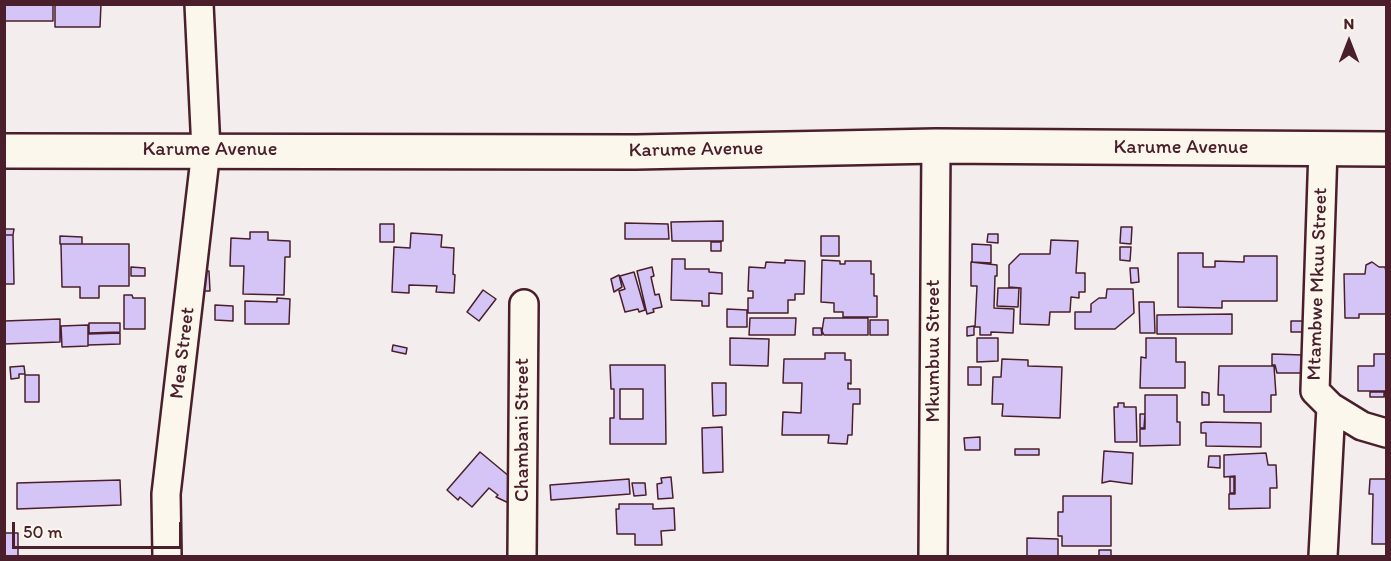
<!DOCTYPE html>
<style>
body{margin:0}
#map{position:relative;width:1391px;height:561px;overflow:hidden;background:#f3edee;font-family:Itim,sans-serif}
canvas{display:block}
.frame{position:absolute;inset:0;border:6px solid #4a1f2b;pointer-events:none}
.north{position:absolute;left:1319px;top:12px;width:60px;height:60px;-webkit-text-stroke:4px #fbf7ec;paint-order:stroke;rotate:0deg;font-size:16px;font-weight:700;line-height:24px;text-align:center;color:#4a1f2b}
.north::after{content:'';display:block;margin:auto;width:21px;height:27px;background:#4a1f2b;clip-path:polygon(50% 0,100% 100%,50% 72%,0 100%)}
.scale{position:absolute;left:12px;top:522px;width:170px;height:27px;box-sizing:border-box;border:3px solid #4a1f2b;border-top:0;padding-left:8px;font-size:18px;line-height:21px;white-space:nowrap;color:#4a1f2b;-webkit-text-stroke:4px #fbf7ec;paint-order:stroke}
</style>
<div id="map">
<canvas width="1391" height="561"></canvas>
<div class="frame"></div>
<div class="north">N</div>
<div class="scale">50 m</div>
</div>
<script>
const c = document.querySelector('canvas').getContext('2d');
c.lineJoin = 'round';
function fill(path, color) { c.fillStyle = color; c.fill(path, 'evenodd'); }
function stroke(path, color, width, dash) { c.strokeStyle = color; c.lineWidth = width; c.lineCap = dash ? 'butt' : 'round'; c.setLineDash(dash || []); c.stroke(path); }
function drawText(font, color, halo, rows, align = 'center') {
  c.font = font + ' Itim,sans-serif'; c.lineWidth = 4.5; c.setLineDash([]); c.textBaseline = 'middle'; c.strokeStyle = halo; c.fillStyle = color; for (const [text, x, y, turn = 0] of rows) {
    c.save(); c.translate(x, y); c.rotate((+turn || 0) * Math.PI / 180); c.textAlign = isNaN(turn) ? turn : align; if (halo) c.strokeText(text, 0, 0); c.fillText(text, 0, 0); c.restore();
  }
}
const building = new Path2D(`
 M 4,4 L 53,4 L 53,21 L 4,21 Z
 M 55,4 L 101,4 L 100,27 L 55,27 Z
 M 723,221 L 723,241 L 672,241 L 671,222 Z
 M 625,223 L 668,224 L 669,239 L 625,239 Z
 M 380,224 L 394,224 L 394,242 L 380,242 Z
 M 1121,227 L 1132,227 L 1131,244 L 1120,243 Z
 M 4,229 L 14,229 L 13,235 L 4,235 Z
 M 250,232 L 268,232 L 268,240 L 290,241 L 290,257 L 285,257 L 284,295 L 243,294 L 244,266 L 230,266 L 231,238 L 250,239 Z
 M 411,233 L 442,235 L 441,247 L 454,248 L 453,274 L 455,275 L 454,293 L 436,292 L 437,286 L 409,285 L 409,293 L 392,292 L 394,247 L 410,248 Z
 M 988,234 L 998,234 L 998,243 L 987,242 Z
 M 4,235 L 13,235 L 14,284 L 4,284 Z
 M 60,236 L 82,237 L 82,244 L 60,244 Z
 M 821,236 L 839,236 L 839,256 L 821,256 Z
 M 1051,240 L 1078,241 L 1076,273 L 1085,273 L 1085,292 L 1079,292 L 1079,298 L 1071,297 L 1070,312 L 1050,312 L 1049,325 L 1020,324 L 1021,288 L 1009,287 L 1009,265 L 1020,254 L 1050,254 Z
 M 711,242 L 721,242 L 721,251 L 711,251 Z
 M 61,244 L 129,244 L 129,286 L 99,286 L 99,298 L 80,298 L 80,287 L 62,287 Z
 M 972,244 L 991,245 L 991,263 L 972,262 Z
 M 1120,247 L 1131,247 L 1130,261 L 1120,260 Z
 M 1178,253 L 1203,253 L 1203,267 L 1215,267 L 1215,261 L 1244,262 L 1244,256 L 1277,256 L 1277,301 L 1222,301 L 1222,308 L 1178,307 Z
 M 672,259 L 685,259 L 685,269 L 709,269 L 709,272 L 722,273 L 722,294 L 709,293 L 709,306 L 702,306 L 702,301 L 671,300 Z
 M 785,260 L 805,261 L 804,294 L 795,294 L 795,300 L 788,300 L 788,313 L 748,313 L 748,298 L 753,298 L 753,291 L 748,291 L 749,267 L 765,268 L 766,262 L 785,263 Z
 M 822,260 L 840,261 L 840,264 L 845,264 L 845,261 L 871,261 L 871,274 L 874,274 L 874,296 L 877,296 L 877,317 L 843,317 L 843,312 L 834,312 L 834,303 L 821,302 Z
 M 971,262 L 997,265 L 997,276 L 995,276 L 994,308 L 1014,309 L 1013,333 L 991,332 L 991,335 L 980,335 L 980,327 L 975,327 L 977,286 L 971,286 Z
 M 1372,262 L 1379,267 L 1385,267 L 1386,271 L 1386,314 L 1359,314 L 1359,318 L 1345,318 L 1344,274 L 1365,274 L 1366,265 Z
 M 131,267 L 145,268 L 145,276 L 131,276 Z
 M 652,267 L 654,276 L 651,277 L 655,295 L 659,294 L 662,307 L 653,309 L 654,312 L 647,314 L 637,271 Z
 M 1130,268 L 1138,268 L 1139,282 L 1131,283 Z
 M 199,271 L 209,271 L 210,291 L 199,291 Z
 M 634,272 L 645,310 L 639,312 L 638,309 L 625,312 L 619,291 L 625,289 L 620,276 Z
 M 619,275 L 622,287 L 614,292 L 611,279 Z
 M 998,288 L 1019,288 L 1018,307 L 997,306 Z
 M 1107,289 L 1133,289 L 1134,313 L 1115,329 L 1075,329 L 1075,312 L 1091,312 L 1091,304 L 1099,298 L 1106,298 Z
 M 483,290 L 496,299 L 479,321 L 467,312 Z
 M 124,295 L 132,295 L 133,298 L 145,298 L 145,329 L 124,329 Z
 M 277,298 L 290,299 L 289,324 L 245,324 L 245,301 L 277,302 Z
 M 1139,302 L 1154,302 L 1155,333 L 1140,333 Z
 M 215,305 L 233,306 L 233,321 L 215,320 Z
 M 727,309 L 747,310 L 747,327 L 727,327 Z
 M 1232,314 L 1232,334 L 1157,334 L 1157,315 Z
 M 750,318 L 796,318 L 795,335 L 749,335 Z
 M 824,318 L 868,318 L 868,335 L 824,335 L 822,331 Z
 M 60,319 L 60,342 L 4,344 L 4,321 Z
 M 870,320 L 888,320 L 888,335 L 870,335 Z
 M 1291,321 L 1306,321 L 1305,332 L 1291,332 Z
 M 89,323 L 120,323 L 120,332 L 89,333 Z
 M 88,325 L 88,346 L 62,347 L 61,326 Z
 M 974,326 L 974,335 L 967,336 L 967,327 Z
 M 813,328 L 821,328 L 822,335 L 813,335 Z
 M 120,333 L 120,344 L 88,345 L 88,334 Z
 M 730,338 L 769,339 L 768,366 L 730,365 Z
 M 977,338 L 998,338 L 998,361 L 977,362 Z
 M 1146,338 L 1176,338 L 1176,362 L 1185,362 L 1185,388 L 1140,388 L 1141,357 L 1146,358 Z
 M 393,345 L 407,348 L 406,354 L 392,351 Z
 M 825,353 L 845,353 L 845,360 L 851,360 L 851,384 L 848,383 L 848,389 L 860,389 L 860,404 L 853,404 L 852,435 L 848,435 L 847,444 L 828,443 L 829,435 L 782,435 L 783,412 L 801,413 L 802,383 L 783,383 L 784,359 L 825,359 Z
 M 1272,354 L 1303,355 L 1303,373 L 1277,373 L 1275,365 L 1272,365 Z
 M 1374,354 L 1386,354 L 1386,403 L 1385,391 L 1358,391 L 1358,366 L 1374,366 Z
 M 1002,359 L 1028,360 L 1028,366 L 1062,367 L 1060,418 L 1002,416 L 1003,404 L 992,404 L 993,377 L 1001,377 Z
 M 610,365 L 665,365 L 666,444 L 610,444 L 610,418 L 614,418 L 614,389 L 611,389 ZM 620,389 L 643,389 L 643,419 L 620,419 Z
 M 24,366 L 25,374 L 19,374 L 19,378 L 11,379 L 10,367 Z
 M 1219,366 L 1274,366 L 1276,395 L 1271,395 L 1271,412 L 1224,412 L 1224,395 L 1218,395 Z
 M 968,367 L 981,367 L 981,385 L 968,385 Z
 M 25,375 L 39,375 L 39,402 L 25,402 Z
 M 712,383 L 726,383 L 726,415 L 713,416 Z
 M 1202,392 L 1209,393 L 1209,405 L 1202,405 Z
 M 1370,392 L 1384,392 L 1384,397 L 1370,397 Z
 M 1145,395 L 1177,395 L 1177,422 L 1180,422 L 1180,445 L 1140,446 L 1140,429 L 1145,429 Z
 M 1118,403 L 1124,403 L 1124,407 L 1136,407 L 1137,442 L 1115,442 L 1114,407 L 1118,407 Z
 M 1140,414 L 1145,414 L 1144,428 L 1140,428 Z
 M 1205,422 L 1261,423 L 1261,447 L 1206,446 L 1206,433 L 1201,433 L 1201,423 Z
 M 722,427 L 723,472 L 703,473 L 702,428 Z
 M 980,437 L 980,450 L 965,450 L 964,438 Z
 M 1015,449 L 1039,449 L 1039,455 L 1015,455 Z
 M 1104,451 L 1133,453 L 1132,484 L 1110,481 L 1102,483 Z
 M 480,452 L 516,482 L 515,506 L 496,497 L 498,495 L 489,488 L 472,507 L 460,497 L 458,500 L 447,490 Z
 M 1266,453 L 1268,465 L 1276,465 L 1277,488 L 1270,488 L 1270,508 L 1229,509 L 1229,494 L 1235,494 L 1235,476 L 1224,477 L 1224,455 Z
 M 1209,456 L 1220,456 L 1220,468 L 1208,467 Z
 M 671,477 L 673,498 L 658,499 L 657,484 L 662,483 L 661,478 Z
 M 1230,477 L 1234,477 L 1234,493 L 1230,493 Z
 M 629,479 L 630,494 L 551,500 L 550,485 Z
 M 1370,479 L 1386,479 L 1386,544 L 1372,544 L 1373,494 L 1369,494 Z
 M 120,480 L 121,505 L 17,509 L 17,483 Z
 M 632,483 L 645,483 L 646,495 L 634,496 Z
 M 1063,496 L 1111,496 L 1111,546 L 1062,546 L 1062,536 L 1058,536 L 1058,512 L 1063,512 Z
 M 619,504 L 653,504 L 653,509 L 674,508 L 675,530 L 661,531 L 662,545 L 635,545 L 635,534 L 617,534 L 616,509 L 619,509 Z
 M 4,533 L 18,533 L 18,556 L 4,556 Z
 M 1027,538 L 1058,539 L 1058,556 L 1027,556 Z
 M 1099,550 L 1111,550 L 1111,556 L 1099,556 Z`);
const minor = new Path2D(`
 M 1323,149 L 1315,391 L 1331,407 L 1323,556
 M 1331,407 L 1362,426 L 1386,433
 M 167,556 L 166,494 L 206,150 L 199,4
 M 522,556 L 524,304
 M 933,556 L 936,146`);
const secondary = new Path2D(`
 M 4,151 L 636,152 L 936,146 L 1386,149`);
const streetNames = [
 ["Karume Avenue",1181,148],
 ["Karume Avenue",210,150],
 ["Karume Avenue",696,150,-1],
 ["Mtambwe Mkuu Street",1318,284,-88],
 ["Mkumbuu Street",934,351,-90],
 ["Mea Street",183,353,-83],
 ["Chambani Street",523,430,-90]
];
fill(building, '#d4c5f6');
stroke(building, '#4a1f2b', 1.5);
stroke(minor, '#4a1f2b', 32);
stroke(secondary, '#4a1f2b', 38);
stroke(minor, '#fbf7ec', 27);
stroke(secondary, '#fbf7ec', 33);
drawText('20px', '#4a1f2b', '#fbf7ec', streetNames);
</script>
